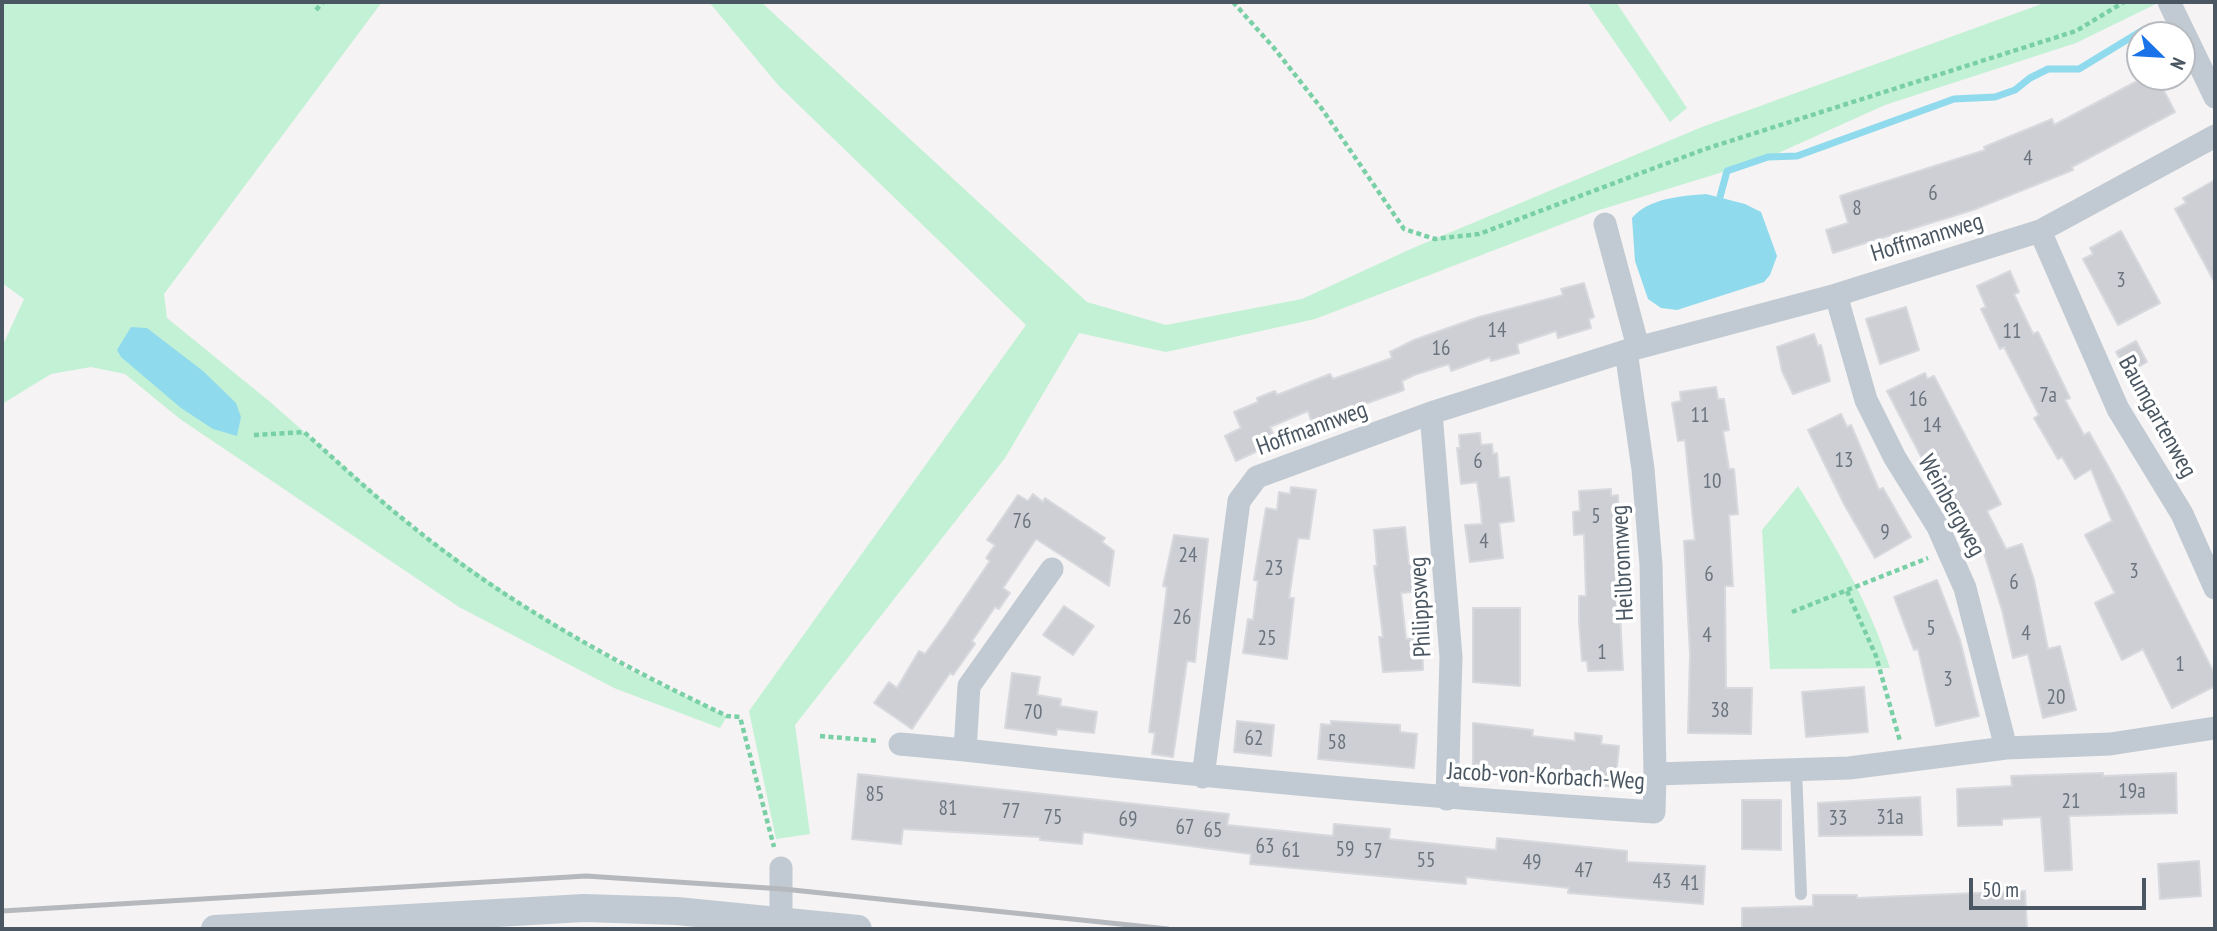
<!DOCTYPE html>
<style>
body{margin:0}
#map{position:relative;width:2217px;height:931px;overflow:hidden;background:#f5f3f3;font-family:"PT Sans Narrow",sans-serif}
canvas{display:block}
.frame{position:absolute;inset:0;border:4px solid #4a5661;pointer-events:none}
.north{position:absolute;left:2126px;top:21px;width:70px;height:70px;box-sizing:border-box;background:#fff;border:2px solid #b7bbc0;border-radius:50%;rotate:114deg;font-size:19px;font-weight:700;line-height:28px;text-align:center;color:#4a5661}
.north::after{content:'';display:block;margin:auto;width:24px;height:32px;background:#1a73e8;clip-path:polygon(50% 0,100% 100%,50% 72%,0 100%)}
.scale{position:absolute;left:1969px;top:878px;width:177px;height:32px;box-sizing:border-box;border:4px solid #4a5661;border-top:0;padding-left:9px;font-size:21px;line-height:24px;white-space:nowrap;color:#4a5661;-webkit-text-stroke:5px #fff;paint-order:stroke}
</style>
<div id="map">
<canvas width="2217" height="931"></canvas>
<div class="frame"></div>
<div class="north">N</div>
<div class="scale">50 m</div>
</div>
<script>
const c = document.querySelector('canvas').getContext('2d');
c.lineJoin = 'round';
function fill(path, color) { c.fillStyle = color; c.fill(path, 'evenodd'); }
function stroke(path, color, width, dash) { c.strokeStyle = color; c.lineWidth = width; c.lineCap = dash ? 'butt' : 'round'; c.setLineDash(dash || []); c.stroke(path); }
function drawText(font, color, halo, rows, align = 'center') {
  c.font = font + ' "PT Sans Narrow",sans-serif'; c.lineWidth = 7; c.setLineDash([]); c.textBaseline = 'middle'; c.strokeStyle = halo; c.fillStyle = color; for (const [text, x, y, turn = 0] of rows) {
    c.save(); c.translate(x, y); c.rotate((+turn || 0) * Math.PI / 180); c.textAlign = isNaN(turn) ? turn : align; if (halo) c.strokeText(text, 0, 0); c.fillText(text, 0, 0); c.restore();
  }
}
const green = new Path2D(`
 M 2,2 L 382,2 L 164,294 L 167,318 L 269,401 L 414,528 L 523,605 L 624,667 L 727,716 L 720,728 L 614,688 L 459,607 L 180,419 L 125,374 L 91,367 L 51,374 L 2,404 L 2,347 L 24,299 L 2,283 Z
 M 709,2 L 761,2 L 1087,302 L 1166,325 L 1302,299 L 1413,248 L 1702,127 L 2047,2 L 2160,2 L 2076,43 L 1885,105 L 1765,159 L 1596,211 L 1315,319 L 1166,352 L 1079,333 L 1005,458 L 795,725 L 810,834 L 776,839 L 749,711 L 1026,325 L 778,85 Z
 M 1587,2 L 1616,2 L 1687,108 L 1670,122 Z
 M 1798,486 C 1835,545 1869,602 1890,668 L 1770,669 L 1762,530 Z`);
const water = new Path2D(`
 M 1706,194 L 1745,204 L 1761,212 L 1777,256 L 1770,275 L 1764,282 L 1677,310 L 1661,308 L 1648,299 L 1635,261 L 1632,218 C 1649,198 1681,196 1706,194 Z
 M 131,327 L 147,328 L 203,371 L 236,403 L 241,417 L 237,436 L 213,429 L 181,408 L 121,357 L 117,350 Z`);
const stream = new Path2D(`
 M 1720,197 L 1727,171 L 1768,157 L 1797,156 L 1954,99 L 1995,97 L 2015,90 L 2030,78 L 2048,69 L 2079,69 L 2143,30`);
const building = new Path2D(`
 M 2145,77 L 2157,77 L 2175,112 L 2072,167 L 2073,170 L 1973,210 L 1833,253 L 1826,230 L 1848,223 L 1840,196 L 1985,150 L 1984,147 L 2052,119 L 2054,125 Z
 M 2215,180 L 2215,283 L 2175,209 L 2186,203 L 2183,198 Z
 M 2121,231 L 2160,303 L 2118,325 L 2083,259 L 2093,254 L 2090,248 Z
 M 2010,271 L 2019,292 L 2014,294 L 2033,334 L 2038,332 L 2070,398 L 2065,400 L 2084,435 L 2089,432 L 2123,493 L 2215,675 L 2215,686 L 2172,708 L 2143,649 L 2122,660 L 2095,603 L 2115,593 L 2085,535 L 2112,521 L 2091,469 L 2075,479 L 2062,457 L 2058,459 L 2034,418 L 2039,415 L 2004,347 L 2000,349 L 1981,309 L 1986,307 L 1977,286 Z
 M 1584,283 L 1594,317 L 1589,319 L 1591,328 L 1558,338 L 1556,331 L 1517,344 L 1519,353 L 1491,361 L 1490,357 L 1451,371 L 1449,364 L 1414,375 L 1402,381 L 1404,390 L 1312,423 L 1308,411 L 1270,427 L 1277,442 L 1236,461 L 1225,436 L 1241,428 L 1234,412 L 1258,402 L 1257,398 L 1275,391 L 1277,395 L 1330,374 L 1333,379 L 1392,358 L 1390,352 L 1414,340 L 1479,317 L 1563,295 L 1561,289 Z
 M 1906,307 L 1919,350 L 1880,364 L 1866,319 Z
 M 1814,334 L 1818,346 L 1821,345 L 1830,381 L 1793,394 L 1782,371 L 1777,347 Z
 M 2136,341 L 2147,362 L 2128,373 L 2116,352 Z
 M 1925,373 L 1927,379 L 1934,376 L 2001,504 L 1987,511 L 2006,549 L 2022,544 L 2034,580 L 2048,649 L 2060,646 L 2076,710 L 2043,718 L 2028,654 L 2013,658 L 2002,610 L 1977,531 L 1970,534 L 1935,469 L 1929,472 L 1887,391 Z
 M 1716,387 L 1718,399 L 1724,399 L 1729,430 L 1723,431 L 1729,469 L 1734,469 L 1738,514 L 1729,515 L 1733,586 L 1725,586 L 1726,688 L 1752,688 L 1751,734 L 1688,733 L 1690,654 L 1684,541 L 1695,540 L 1685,440 L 1678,441 L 1672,403 L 1681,401 L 1680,392 Z
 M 1841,414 L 1847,427 L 1851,425 L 1879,490 L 1883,488 L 1911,537 L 1875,558 L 1844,504 L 1808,430 Z
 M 1480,433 L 1481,445 L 1492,444 L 1493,454 L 1497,453 L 1499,478 L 1509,477 L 1514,521 L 1499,523 L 1503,558 L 1470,562 L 1465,525 L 1482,524 L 1480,502 L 1477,482 L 1461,484 L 1457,448 L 1460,448 L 1459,435 Z
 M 1291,487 L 1316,490 L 1309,539 L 1298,538 L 1289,598 L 1294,598 L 1287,659 L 1243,653 L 1248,619 L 1253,620 L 1258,581 L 1254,580 L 1266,508 L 1277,510 L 1279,492 L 1290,494 Z
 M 1611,489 L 1611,496 L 1618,495 L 1619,521 L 1614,522 L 1616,557 L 1623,557 L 1624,596 L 1619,596 L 1623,670 L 1588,671 L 1587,661 L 1582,661 L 1579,622 L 1579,596 L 1586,596 L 1584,534 L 1574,535 L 1573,512 L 1580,511 L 1579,491 Z
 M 1033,494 L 1043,502 L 1045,498 L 1105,538 L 1102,542 L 1114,551 L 1109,586 L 1036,539 L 1003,588 L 1010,593 L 999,609 L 995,607 L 972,641 L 975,644 L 953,675 L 950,673 L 912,729 L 874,703 L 889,682 L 897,688 L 919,651 L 925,654 L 947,624 L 990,561 L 986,558 L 995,545 L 987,540 L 1018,495 L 1028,501 Z
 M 1405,527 L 1409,564 L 1417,563 L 1420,591 L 1401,593 L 1406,639 L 1422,639 L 1423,670 L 1383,672 L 1379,637 L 1383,637 L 1374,566 L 1377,566 L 1374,530 Z
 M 1174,535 L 1208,539 L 1195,662 L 1187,661 L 1173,757 L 1152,754 L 1155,733 L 1149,732 L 1167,587 L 1163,586 Z
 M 1937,580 L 1960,640 L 1979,716 L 1936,726 L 1918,649 L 1914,650 L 1894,597 Z
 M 1064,606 L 1094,626 L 1073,655 L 1043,635 Z
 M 1473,608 L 1520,608 L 1520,686 L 1473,682 Z
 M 1012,673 L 1040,677 L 1037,695 L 1061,699 L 1060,706 L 1097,712 L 1094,733 L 1057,729 L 1056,735 L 1005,728 Z
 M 1864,687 L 1868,732 L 1806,737 L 1802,692 Z
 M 1237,721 L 1274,725 L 1271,756 L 1234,752 Z
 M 1331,721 L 1400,725 L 1400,732 L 1417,734 L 1414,768 L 1318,759 L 1321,724 L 1331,725 Z
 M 1473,723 L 1533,730 L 1532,736 L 1575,741 L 1575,733 L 1602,736 L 1601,744 L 1619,746 L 1615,787 L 1473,772 Z
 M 2103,773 L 2103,776 L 2176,773 L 2177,813 L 2069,816 L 2072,870 L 2045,871 L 2041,817 L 2002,819 L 2002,825 L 1958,826 L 1957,789 L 2012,786 L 2011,776 Z
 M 858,774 L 1229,814 L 1227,825 L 1333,836 L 1334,824 L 1390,829 L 1389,839 L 1496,850 L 1497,838 L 1627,851 L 1627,862 L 1705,866 L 1703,904 L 1568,893 L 1569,888 L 1466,877 L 1466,884 L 1250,864 L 1251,854 L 1083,832 L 1082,844 L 1040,840 L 1040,837 L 903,829 L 901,844 L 852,839 Z
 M 1920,797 L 1922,835 L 1819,836 L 1818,803 Z
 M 1742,800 L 1781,800 L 1781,850 L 1742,849 Z
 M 2199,861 L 2201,896 L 2160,899 L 2158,864 Z
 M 2025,891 L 2027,928 L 1742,929 L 1742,908 L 1813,906 L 1813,895 L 1857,895 L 1857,898 Z`);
const path = new Path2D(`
 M 1233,2 L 1274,48 L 1322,109 L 1404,229 L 1435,239 L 1479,234 L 1705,149 L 2076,31 L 2124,2
 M 316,10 L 323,2
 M 254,435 L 304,432 C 340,464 375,497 413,527 C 508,604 617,664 727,716 L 740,717 L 774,847
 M 1847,591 L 1876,656 L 1900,741
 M 1792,612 L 1928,558
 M 820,736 L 879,741`);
const service = new Path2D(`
 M 1796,770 L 1801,894`);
const minor = new Path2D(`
 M 2169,2 L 2215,97
 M 1605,224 L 1638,347
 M 2040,231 L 2118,409 L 2182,514 L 2215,588
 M 1836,295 L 1866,400 L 1895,458 L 1938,527 L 1965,588 L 2006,748
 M 1626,351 L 1643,469 L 1651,565 L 1655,774
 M 1431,413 L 1451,657 L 1447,799
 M 1052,569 L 969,686 L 965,750 C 1194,776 1424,797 1654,812 L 1655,774 L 1849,768 L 2006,748 L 2110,744 L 2215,728
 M 900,744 L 965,750
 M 1203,777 L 1239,501 L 1257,477 L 1431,413 L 1626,351 L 1836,295 L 2040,231 L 2215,136
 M 781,868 L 781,921`);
const tertiary = new Path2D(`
 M 215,929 L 584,908 L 677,911 L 858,929`);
const rail = new Path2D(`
 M 2,911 L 586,876 L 783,889 L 1168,929`);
const numberNames = [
 ["4",2028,159],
 ["6",1933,194],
 ["8",1857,209],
 ["3",2121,281],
 ["14",1497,331],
 ["11",2012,332],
 ["16",1441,349],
 ["7a",2048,396],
 ["16",1918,400],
 ["11",1700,416],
 ["14",1932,426],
 ["13",1844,461],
 ["6",1478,462],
 ["10",1712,482],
 ["5",1596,517],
 ["76",1022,522],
 ["9",1885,533],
 ["4",1484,542],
 ["24",1188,556],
 ["23",1274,569],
 ["3",2134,572],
 ["6",1709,575],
 ["6",2014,583],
 ["26",1182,618],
 ["5",1931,629],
 ["4",2026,634],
 ["4",1707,636],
 ["25",1267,639],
 ["1",1602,653],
 ["1",2180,665],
 ["3",1948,680],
 ["20",2056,698],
 ["38",1720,711],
 ["70",1033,713],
 ["62",1254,739],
 ["58",1337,743],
 ["19a",2132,792],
 ["85",875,795],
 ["21",2071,802],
 ["81",948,809],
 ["77",1011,812],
 ["75",1053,818],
 ["31a",1890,818],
 ["33",1838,819],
 ["69",1128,820],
 ["67",1185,828],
 ["65",1213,831],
 ["63",1265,847],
 ["59",1345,850],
 ["61",1291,851],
 ["57",1373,852],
 ["55",1426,861],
 ["49",1532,863],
 ["47",1584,871],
 ["43",1662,882],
 ["41",1690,884]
];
const streetNames = [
 ["Hoffmannweg",1927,238,-17],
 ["Baumgartenweg",2157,417,61],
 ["Hoffmannweg",1312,429,-20],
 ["Weinbergweg",1951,506,61],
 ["Heilbronnweg",1623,563,-93],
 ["Philippsweg",1421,607,-93],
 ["Jacob-von-Korbach-Weg",1546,777,3]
];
fill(green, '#c3f1d5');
fill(water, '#90daee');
stroke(stream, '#90daee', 7);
fill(building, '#cdcfd5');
stroke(building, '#d7d9de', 2);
stroke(path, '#7ad0a6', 4.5, [5, 3.5]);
stroke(service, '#c1cad2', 12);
stroke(minor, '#c1cad2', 23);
stroke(tertiary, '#c1cad2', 28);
stroke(rail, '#b5b8bd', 5);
drawText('21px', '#6b747e', null, numberNames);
drawText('24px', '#4a5661', '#fff', streetNames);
</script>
